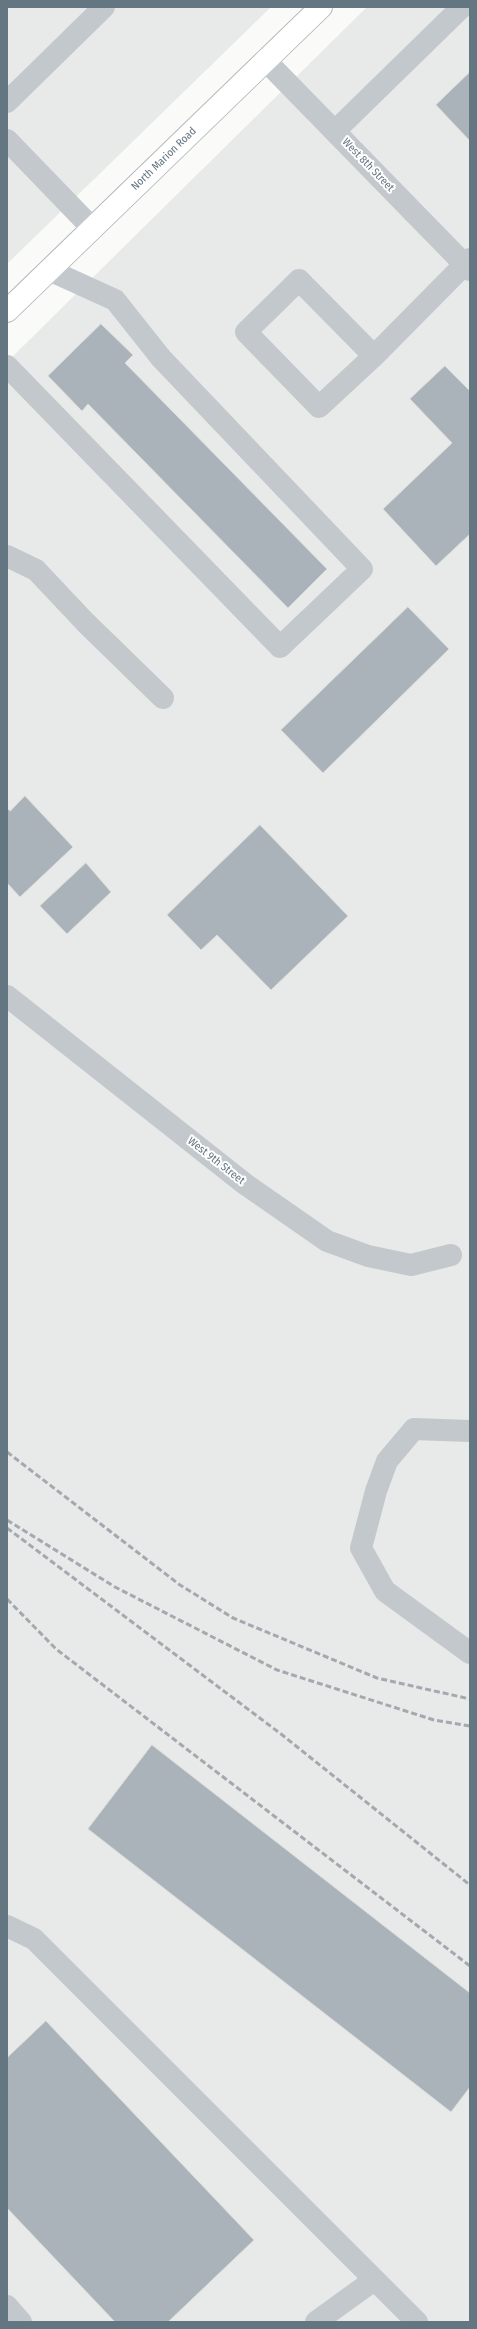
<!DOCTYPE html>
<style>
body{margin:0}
#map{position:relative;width:477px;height:2329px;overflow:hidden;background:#fafaf8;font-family:"Fira Sans Condensed",sans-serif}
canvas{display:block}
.frame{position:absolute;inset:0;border:8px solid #657683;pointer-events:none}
</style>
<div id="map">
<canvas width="477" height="2329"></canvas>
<div class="frame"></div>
</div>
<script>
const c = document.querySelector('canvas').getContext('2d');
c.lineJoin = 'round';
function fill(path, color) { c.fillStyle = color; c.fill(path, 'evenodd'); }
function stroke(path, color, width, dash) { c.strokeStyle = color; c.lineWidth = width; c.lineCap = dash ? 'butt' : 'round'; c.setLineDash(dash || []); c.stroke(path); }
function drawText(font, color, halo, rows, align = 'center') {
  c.font = font + ' "Fira Sans Condensed",sans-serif'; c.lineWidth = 4; c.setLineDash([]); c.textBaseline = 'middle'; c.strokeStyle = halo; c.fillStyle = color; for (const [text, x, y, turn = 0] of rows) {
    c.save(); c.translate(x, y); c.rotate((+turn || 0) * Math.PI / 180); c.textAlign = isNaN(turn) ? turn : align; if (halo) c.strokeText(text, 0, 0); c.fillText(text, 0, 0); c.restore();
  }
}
const built = new Path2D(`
 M 7,7 L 271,7 L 7,264 Z
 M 367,7 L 470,7 L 470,2322 L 7,2322 L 7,362 Z`);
const building = new Path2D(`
 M 470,72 L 470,141 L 436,105 Z
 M 101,324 L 133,355 L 125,363 L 327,569 L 288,608 L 88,404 L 82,411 L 48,376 Z
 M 445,366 L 470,391 L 470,534 L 436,566 L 383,509 L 452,443 L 410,399 Z
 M 408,607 L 449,649 L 323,773 L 281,730 Z
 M 25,796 L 73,847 L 20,897 L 7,883 L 7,808 L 10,811 Z
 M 260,825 L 348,916 L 271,990 L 217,935 L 201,950 L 167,915 Z
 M 86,863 L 111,892 L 67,934 L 40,906 Z
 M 152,1745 L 470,1993 L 470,2087 L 451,2112 L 88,1829 Z
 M 46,2021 L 254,2240 L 168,2322 L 115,2322 L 7,2208 L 7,2058 Z`);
const minor = new Path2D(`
 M 265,60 L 470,270
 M 7,102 L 104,7
 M 335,131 L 462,7
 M 7,140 L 92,228
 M 374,356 L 299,280 L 246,332 L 319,407 L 374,356 L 470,259
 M 7,366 L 280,647 L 362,569 L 161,358 L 115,300 L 49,270
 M 7,556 L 36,570 L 86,623 L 163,698
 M 7,996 L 245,1184 L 327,1241 L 368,1256 L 411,1265 L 451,1255
 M 470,1431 L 414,1429 L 387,1461 L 376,1491 L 361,1548 L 385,1591 L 470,1653
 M 7,1926 L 34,1939 L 417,2322
 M 7,2306 L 21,2322
 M 316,2322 L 374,2280`);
const major = new Path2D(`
 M 7,311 L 321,7`);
const rail = new Path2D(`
 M 7,1452 L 180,1585 L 233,1618 L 377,1678 L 470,1699
 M 7,1520 L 115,1587 L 277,1670 L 434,1720 L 470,1726
 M 7,1528 L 281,1734 L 470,1885
 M 7,1599 L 56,1649 L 470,1966`);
const streetNames = [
 ["North Marion Road",164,159,-44],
 ["West 8th Street",368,165,46],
 ["West 9th Street",216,1161,38]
];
fill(built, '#e8e9e9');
fill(building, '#aab3b9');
stroke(building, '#dcdcda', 1);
stroke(major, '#b5babe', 24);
stroke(minor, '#c3c8cc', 22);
stroke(major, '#fff', 22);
stroke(rail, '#a2aab0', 3, [6, 3]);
drawText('11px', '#657683', '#fff', streetNames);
</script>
